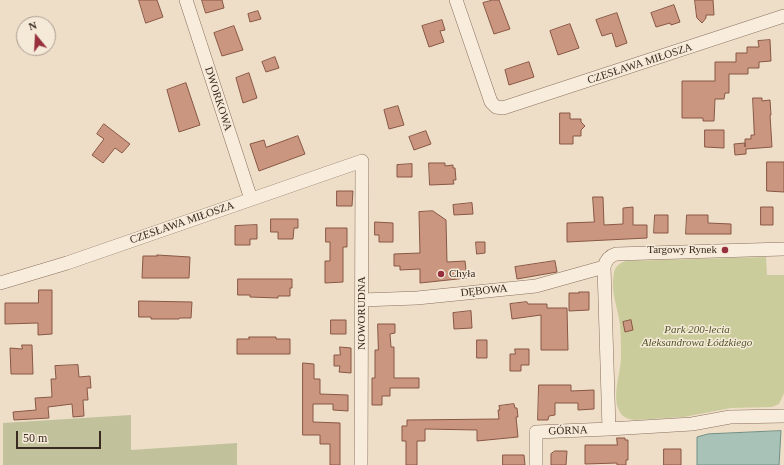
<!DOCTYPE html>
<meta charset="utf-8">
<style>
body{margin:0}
#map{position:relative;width:784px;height:465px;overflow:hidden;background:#eedec8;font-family:"Times New Roman",serif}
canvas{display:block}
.north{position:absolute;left:16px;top:16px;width:40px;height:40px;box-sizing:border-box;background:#f5e9d8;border:1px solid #aa9d8f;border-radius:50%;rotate:342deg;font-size:11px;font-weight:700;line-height:16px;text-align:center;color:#3a2a21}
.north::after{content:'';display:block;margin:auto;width:14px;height:18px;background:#972f3c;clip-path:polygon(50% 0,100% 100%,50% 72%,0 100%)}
.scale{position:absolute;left:16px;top:431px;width:85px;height:18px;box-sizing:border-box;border:2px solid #3a2a21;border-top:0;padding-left:5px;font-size:12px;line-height:14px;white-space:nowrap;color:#3a2a21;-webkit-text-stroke:3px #f5e9d8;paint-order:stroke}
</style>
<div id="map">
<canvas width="784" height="465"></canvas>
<div class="north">N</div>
<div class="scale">50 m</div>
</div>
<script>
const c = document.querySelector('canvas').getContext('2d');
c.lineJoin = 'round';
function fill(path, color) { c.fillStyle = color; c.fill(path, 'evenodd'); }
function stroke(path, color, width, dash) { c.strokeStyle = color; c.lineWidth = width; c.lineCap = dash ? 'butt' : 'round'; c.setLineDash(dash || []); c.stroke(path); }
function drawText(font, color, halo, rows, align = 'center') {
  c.font = font + ' "Times New Roman",serif'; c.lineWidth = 3; c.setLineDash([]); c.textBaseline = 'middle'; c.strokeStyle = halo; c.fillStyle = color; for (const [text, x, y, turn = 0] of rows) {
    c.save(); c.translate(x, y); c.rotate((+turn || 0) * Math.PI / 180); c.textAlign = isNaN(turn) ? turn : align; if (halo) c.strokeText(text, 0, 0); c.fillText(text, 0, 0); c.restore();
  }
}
const green = new Path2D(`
 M 766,257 L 767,275 L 784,275 L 784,393 L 779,404 L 772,407 L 731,408 L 684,417 L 635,420 C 627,419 621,417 618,408 C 613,394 620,374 621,359 C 621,348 621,336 620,325 C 618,308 610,291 614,273 C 615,266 620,263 626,261 Z`);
const cemetery = new Path2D(`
 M 131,415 L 131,450 L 237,443 L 237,465 L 3,465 L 3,423 Z`);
const water = new Path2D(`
 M 781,431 L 779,465 L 697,465 L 697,437 L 708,434 Z`);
const building = new Path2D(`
 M 139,0 L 157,0 L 163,17 L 146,23 Z
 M 202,0 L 222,0 L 224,8 L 206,13 Z
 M 493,0 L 499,0 L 510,29 L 494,34 L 483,3 Z
 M 695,0 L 713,0 L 714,15 L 706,15 L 706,18 L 702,23 L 697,18 Z
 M 674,5 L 680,22 L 671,25 L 670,23 L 656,27 L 651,13 Z
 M 258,11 L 261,19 L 250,22 L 248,14 Z
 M 617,13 L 627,43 L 616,47 L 612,33 L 602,36 L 596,20 Z
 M 442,20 L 445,30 L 440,31 L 444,42 L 429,47 L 422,26 Z
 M 570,24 L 579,48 L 558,55 L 550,31 Z
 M 234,26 L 243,50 L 222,56 L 214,33 Z
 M 770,40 L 771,61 L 759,62 L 759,68 L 748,68 L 748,74 L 729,74 L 729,93 L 725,93 L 724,99 L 715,99 L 714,121 L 703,121 L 703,118 L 682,118 L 682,81 L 715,81 L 715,62 L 736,62 L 736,53 L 747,53 L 747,47 L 759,47 L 758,41 Z
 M 275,57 L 279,68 L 266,72 L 262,62 Z
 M 529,62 L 534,77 L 509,85 L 505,70 Z
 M 249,73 L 257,98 L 243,103 L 236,78 Z
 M 186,83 L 200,125 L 179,132 L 167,90 Z
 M 753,98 L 762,98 L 762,101 L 770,100 L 771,115 L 770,115 L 772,147 L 746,149 L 746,154 L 735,155 L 734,144 L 745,143 L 745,147 L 745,139 L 751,139 L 751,135 L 754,135 Z
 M 398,106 L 404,125 L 389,129 L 384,110 Z
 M 560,113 L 570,113 L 570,119 L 581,119 L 581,122 L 585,126 L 581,130 L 581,136 L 573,136 L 573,144 L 560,144 Z
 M 104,124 L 130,144 L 122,153 L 115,148 L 103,163 L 92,155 L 104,139 L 97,134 Z
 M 705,130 L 724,130 L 724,148 L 705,147 Z
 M 426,131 L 431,144 L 414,150 L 409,137 Z
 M 298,136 L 305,154 L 259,171 L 250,144 L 264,140 L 266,147 Z
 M 767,162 L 784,162 L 784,192 L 767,191 Z
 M 429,163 L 445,163 L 445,166 L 453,165 L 453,168 L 455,168 L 456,180 L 453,180 L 454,184 L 430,185 Z
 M 412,164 L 412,177 L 397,177 L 397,165 Z
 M 337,191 L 353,191 L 352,206 L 337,206 Z
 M 593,197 L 603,197 L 604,225 L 623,224 L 623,208 L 633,207 L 633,225 L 647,225 L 647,238 L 567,242 L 567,223 L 594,222 Z
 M 472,203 L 473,214 L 454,215 L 453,205 Z
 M 761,207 L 773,207 L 773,225 L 761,225 Z
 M 433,211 L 446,220 L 447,262 L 465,261 L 467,278 L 420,283 L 420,269 L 400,270 L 400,266 L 394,266 L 394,254 L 420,253 L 419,212 Z
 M 655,215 L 668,215 L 668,233 L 654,233 Z
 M 687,215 L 708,215 L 708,223 L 731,224 L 731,234 L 686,234 Z
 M 271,219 L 298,219 L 298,228 L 294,228 L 293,239 L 278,239 L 278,232 L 271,232 Z
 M 375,222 L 393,223 L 393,242 L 379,242 L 379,235 L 375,235 Z
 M 257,225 L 257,239 L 250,239 L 250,245 L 235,245 L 235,226 Z
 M 326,228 L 347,228 L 347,247 L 343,247 L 343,282 L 325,283 L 325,261 L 330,261 L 330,242 L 326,242 Z
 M 476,242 L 485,242 L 485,253 L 477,254 Z
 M 157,255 L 190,257 L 189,278 L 142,278 L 143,256 L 157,256 Z
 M 555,261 L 557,272 L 517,279 L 515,267 Z
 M 238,279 L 292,279 L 292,288 L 290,288 L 290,296 L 278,296 L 278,298 L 250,297 L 250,295 L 238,295 Z
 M 39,290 L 52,290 L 52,334 L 38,335 L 38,323 L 5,324 L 5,303 L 38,303 Z
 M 579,292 L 589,292 L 589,310 L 569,311 L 569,293 L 579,293 Z
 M 139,301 L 192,302 L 191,318 L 180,318 L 179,319 L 151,319 L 151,317 L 139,317 Z
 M 527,302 L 528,304 L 547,304 L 547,308 L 567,308 L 568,350 L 541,350 L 541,315 L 512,319 L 510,304 Z
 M 471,311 L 472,328 L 454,329 L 453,313 Z
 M 331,320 L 346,320 L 346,334 L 331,334 Z
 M 631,320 L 633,330 L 625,332 L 623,322 Z
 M 378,324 L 395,324 L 395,333 L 390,334 L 391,347 L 394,347 L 394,378 L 419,378 L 419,388 L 390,388 L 390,396 L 382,396 L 382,405 L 372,405 L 372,378 L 375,378 L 375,350 L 378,350 Z
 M 249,337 L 276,337 L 276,339 L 290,339 L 290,354 L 237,354 L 237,339 L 249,339 Z
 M 477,340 L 487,340 L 487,358 L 477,358 Z
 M 22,345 L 32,345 L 33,374 L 11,374 L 10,348 L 22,349 Z
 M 340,347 L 351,348 L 351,373 L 339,372 L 340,366 L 334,366 L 334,355 L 340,355 Z
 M 515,349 L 529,349 L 529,365 L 521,365 L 521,371 L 510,371 L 510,354 L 515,354 Z
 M 303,363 L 314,364 L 314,379 L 320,379 L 320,394 L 348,395 L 348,411 L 333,410 L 333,404 L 313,404 L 313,422 L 340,423 L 340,465 L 330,465 L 330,444 L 320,444 L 320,435 L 303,435 Z
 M 78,365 L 79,377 L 90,376 L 91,388 L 87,388 L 88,400 L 83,400 L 84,416 L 73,417 L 72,404 L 48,407 L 49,418 L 14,420 L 13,412 L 36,410 L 35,398 L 52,397 L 51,379 L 56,379 L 55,366 Z
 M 539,385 L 571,385 L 571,391 L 594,390 L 594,409 L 578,410 L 578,403 L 555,403 L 555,415 L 549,416 L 548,420 L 538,420 Z
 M 514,404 L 515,408 L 517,408 L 518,417 L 516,417 L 518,437 L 477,441 L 477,430 L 425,429 L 425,441 L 417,441 L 417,465 L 406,465 L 406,441 L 402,441 L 402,426 L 407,426 L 407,420 L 499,419 L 498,410 L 500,410 L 499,406 Z
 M 617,438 L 625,438 L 625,440 L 628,440 L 628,460 L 626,460 L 626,465 L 617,465 L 617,463 L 585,464 L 585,445 L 617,445 Z
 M 664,449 L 681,449 L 681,465 L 664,465 Z
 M 555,451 L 567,451 L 566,465 L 551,465 L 551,454 Z
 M 503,455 L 524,455 L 525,465 L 503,465 Z`);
const minor = new Path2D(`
 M 186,0 L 251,199
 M 456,0 L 491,102 L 496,107 L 503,108 L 784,16
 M 784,249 L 616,254 C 609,256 606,260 604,267 L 609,429 L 692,424 L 730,417 L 784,416
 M 0,283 L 67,263 L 362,161 L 361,465
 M 362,300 L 417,298 L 536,286 L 604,267
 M 536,465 L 536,432 L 609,429`);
const markers = [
 [725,250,4,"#972f3c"],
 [441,274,4,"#972f3c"]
];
const streetNames = [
 ["CZESŁAWA MIŁOSZA",640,64,-18],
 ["DWORKOWA",218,99,72],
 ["CZESŁAWA MIŁOSZA",182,223,-19],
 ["DĘBOWA",484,291,-6],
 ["NOWORUDNA",362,313,-90],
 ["GÓRNA",568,431,-2]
];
const poiNames = [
 ["Targowy Rynek",717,250],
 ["Chyła",449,274,"left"]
];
const parkNames = [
 ["Park 200-lecia",697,330],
 ["Aleksandrowa Łódzkiego",697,343]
];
fill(green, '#cbcc9c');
fill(cemetery, '#c1c19b');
fill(water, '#a9c2b8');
stroke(water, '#709085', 1);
fill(building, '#ca9680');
stroke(building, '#885744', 1);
stroke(minor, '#89705e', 14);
stroke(minor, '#f8ecdc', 13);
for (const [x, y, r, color] of markers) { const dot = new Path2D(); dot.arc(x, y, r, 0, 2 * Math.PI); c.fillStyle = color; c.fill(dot); stroke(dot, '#f5e9d8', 1.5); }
drawText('11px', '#3a2a21', '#f5e9d8', streetNames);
drawText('11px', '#3a2a21', '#f5e9d8', poiNames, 'right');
drawText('italic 11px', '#505628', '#f5e9d8', parkNames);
</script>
